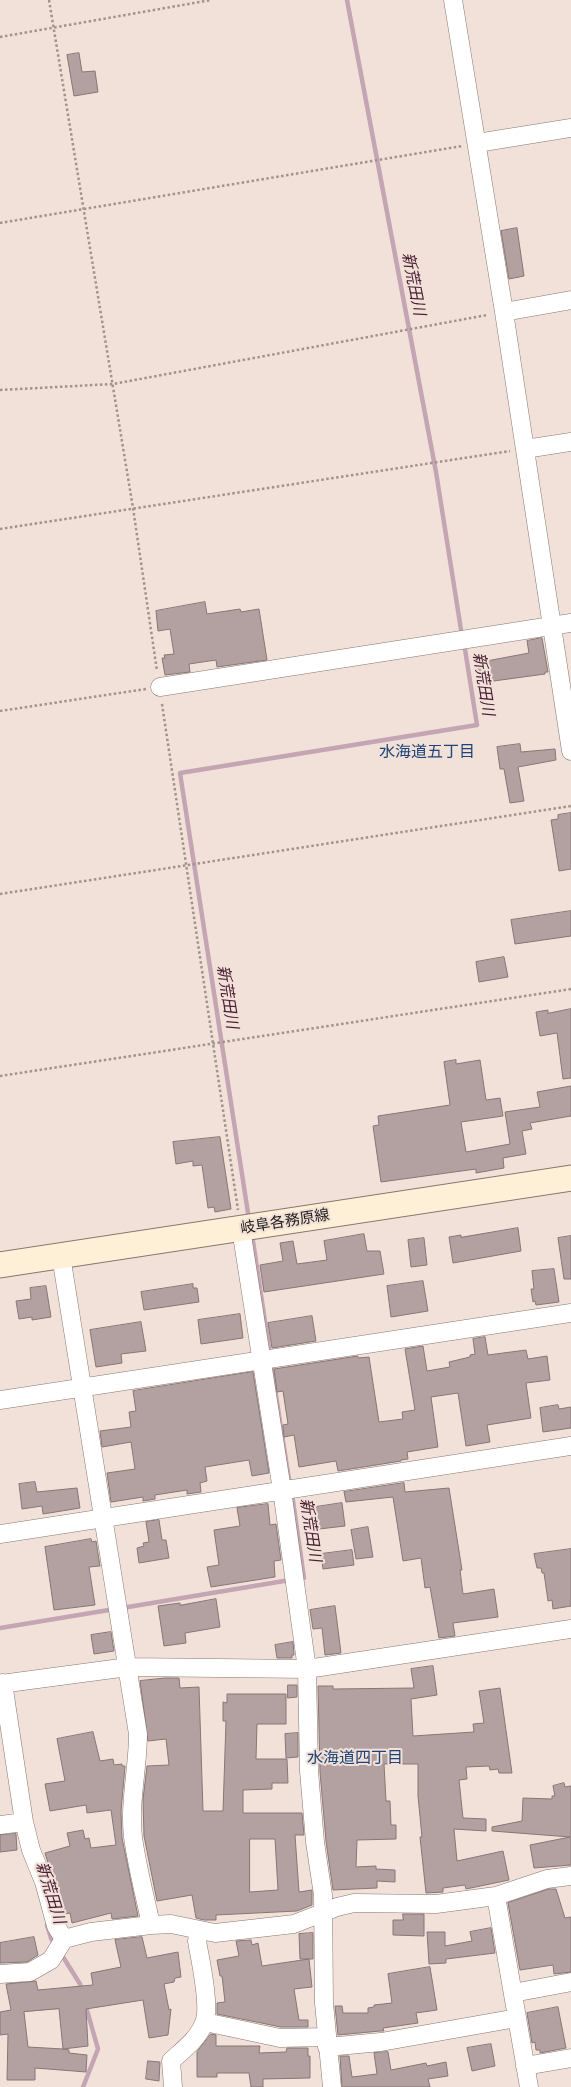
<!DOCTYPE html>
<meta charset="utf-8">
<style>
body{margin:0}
canvas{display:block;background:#f2e1d8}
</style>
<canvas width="571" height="2087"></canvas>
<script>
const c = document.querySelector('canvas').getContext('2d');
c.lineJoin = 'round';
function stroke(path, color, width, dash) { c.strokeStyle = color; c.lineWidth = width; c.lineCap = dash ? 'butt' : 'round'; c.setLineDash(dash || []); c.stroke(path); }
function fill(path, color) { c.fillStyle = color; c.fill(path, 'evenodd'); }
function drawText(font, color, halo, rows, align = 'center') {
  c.font = font + ' "Fira Sans","Noto Sans JP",sans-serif'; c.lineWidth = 4; c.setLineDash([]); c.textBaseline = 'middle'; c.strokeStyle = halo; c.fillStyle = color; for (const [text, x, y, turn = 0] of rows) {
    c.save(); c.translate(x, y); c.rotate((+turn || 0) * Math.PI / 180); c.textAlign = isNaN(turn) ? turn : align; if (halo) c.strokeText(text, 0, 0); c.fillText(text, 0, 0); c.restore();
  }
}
const stream = new Path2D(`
 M 347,0 L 436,472 L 462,636
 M 248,1213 L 180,773 L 477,725 L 464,643
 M 253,1241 L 270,1355
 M 271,1363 L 290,1486
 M 292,1494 L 304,1578 L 297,1579
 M 122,1608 L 290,1580
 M 0,1628 L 115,1609
 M 47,1925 L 51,1938 L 55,1946
 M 60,1952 L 80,1984 L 82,1991
 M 83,2087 L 98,2049 L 85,2003`);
const building = new Path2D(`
 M 79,53 L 82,72 L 95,71 L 98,92 L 74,96 L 67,55 Z
 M 517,228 L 524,276 L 509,279 L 501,231 Z
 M 205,602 L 207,614 L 240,609 L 241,612 L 259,609 L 267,660 L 217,667 L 216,660 L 189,664 L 190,672 L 165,675 L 162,658 L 165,658 L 164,655 L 174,654 L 170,629 L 158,631 L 156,611 Z
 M 542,638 L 548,672 L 545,672 L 545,674 L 479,683 L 476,663 L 529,653 L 527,641 Z
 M 520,744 L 521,752 L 555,749 L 556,760 L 518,767 L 524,801 L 510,803 L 504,769 L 500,769 L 497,747 Z
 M 571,813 L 571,869 L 559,871 L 551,820 L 558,819 L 558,815 Z
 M 571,911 L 571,936 L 515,944 L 511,920 Z
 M 504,957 L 508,977 L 479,982 L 476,962 Z
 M 571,1009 L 571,1078 L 563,1079 L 557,1033 L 540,1036 L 536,1012 L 548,1010 L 548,1013 Z
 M 456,1060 L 456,1064 L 480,1060 L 486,1100 L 500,1098 L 503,1116 L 461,1122 L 466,1152 L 510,1144 L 505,1112 L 540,1107 L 537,1092 L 571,1086 L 571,1116 L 530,1123 L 532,1129 L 522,1131 L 526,1154 L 503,1158 L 504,1168 L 476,1173 L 476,1169 L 381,1182 L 373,1126 L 379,1125 L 378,1116 L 450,1105 L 444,1062 Z
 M 220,1137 L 231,1209 L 215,1212 L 214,1207 L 208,1208 L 202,1165 L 193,1166 L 193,1161 L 176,1164 L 173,1142 Z
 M 518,1228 L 521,1251 L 453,1263 L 449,1237 L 461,1235 L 461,1237 Z
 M 364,1234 L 367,1251 L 380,1251 L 384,1274 L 264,1292 L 260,1265 L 283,1261 L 280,1243 L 293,1241 L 297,1264 L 327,1260 L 324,1241 Z
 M 571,1236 L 571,1279 L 564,1279 L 558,1238 Z
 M 424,1238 L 427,1265 L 411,1267 L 408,1240 Z
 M 554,1269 L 559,1302 L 536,1305 L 535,1301 L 533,1302 L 531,1289 L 534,1289 L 532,1271 Z
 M 423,1281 L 428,1311 L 391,1317 L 387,1286 Z
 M 193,1284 L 193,1288 L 197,1288 L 199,1302 L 144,1310 L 141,1292 Z
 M 46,1286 L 51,1317 L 32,1320 L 32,1317 L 19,1319 L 16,1301 L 31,1299 L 30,1288 Z
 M 240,1314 L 243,1338 L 201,1344 L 198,1320 Z
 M 312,1316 L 316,1341 L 272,1348 L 268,1323 Z
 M 141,1322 L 146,1351 L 121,1354 L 122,1363 L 96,1367 L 90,1330 Z
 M 485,1337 L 488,1355 L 526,1350 L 528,1359 L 547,1356 L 550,1380 L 526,1383 L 531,1418 L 487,1425 L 490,1442 L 466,1446 L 458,1393 L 431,1397 L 438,1447 L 407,1452 L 408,1459 L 401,1460 L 401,1461 L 338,1471 L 336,1461 L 299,1467 L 294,1435 L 284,1437 L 283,1425 L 288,1424 L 283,1391 L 277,1392 L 274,1369 L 358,1356 L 358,1358 L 369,1357 L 379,1422 L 403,1419 L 402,1412 L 415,1410 L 405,1349 L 423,1346 L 427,1371 L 450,1367 L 449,1362 L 470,1357 L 470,1355 L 475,1354 L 473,1339 Z
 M 253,1372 L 269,1473 L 252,1476 L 249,1460 L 205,1467 L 207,1481 L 200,1483 L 201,1492 L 187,1494 L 187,1490 L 155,1495 L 155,1499 L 143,1501 L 143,1497 L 111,1502 L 107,1473 L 135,1469 L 131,1442 L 102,1447 L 100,1431 L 131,1427 L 129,1412 L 136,1411 L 133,1391 Z
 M 558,1405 L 559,1409 L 571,1407 L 571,1428 L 543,1432 L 540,1408 Z
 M 35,1482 L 37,1492 L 77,1488 L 80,1508 L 43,1514 L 42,1506 L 22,1509 L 19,1484 Z
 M 404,1483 L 405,1492 L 449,1488 L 462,1570 L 460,1570 L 463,1594 L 494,1589 L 498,1617 L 453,1623 L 455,1636 L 439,1638 L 430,1587 L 425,1588 L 421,1558 L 403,1561 L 393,1497 L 346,1502 L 344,1492 Z
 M 342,1503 L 345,1526 L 319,1529 L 319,1526 L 312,1527 L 309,1508 Z
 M 268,1504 L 270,1525 L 276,1524 L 281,1560 L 274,1561 L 275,1577 L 211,1587 L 207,1567 L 219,1565 L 214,1530 L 240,1526 L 237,1508 Z
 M 159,1520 L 162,1540 L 166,1540 L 169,1558 L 139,1563 L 137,1548 L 144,1546 L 143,1543 L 149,1542 L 146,1522 Z
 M 368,1527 L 373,1557 L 356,1559 L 351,1530 Z
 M 91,1539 L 92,1542 L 96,1541 L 100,1566 L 89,1567 L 95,1605 L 54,1610 L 45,1547 Z
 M 571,1549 L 571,1606 L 553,1609 L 552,1600 L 548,1601 L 544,1573 L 542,1573 L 541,1568 L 537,1568 L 534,1554 Z
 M 352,1550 L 354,1565 L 323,1569 L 321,1554 Z
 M 216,1599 L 220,1627 L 185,1633 L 186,1643 L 164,1646 L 158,1606 L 180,1603 L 180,1605 Z
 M 335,1606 L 341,1653 L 325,1655 L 322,1628 L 313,1629 L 310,1610 Z
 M 111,1632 L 114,1651 L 94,1654 L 91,1635 Z
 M 293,1642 L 294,1655 L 292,1655 L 292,1658 L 277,1658 L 275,1645 Z
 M 433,1666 L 437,1695 L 411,1699 L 413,1736 L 474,1732 L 473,1724 L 484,1723 L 479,1691 L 500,1688 L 512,1773 L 499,1773 L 498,1769 L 490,1770 L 489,1766 L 466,1767 L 467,1779 L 459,1780 L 463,1818 L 486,1819 L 486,1831 L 454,1829 L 457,1861 L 503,1851 L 509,1880 L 466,1889 L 465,1885 L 443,1888 L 443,1892 L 426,1893 L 420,1837 L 422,1837 L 418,1796 L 418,1764 L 384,1764 L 386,1801 L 390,1801 L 391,1825 L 396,1825 L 396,1839 L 357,1840 L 356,1867 L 376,1866 L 376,1869 L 395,1870 L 395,1882 L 377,1881 L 377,1888 L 333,1890 L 326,1841 L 320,1772 L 318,1686 L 333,1686 L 333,1689 L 414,1688 L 411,1669 Z
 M 165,1678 L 179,1678 L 180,1688 L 199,1687 L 203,1811 L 223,1811 L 226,1721 L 223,1721 L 223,1702 L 227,1703 L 227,1694 L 286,1694 L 286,1724 L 257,1724 L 256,1759 L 287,1759 L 288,1783 L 272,1783 L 272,1789 L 243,1790 L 243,1813 L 302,1813 L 304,1835 L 295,1835 L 299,1892 L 312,1890 L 312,1905 L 297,1911 L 216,1915 L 216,1920 L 204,1920 L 196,1918 L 192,1895 L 157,1901 L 144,1836 L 143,1799 L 147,1766 L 169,1765 L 166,1739 L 148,1741 L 140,1681 ZM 250,1839 L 275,1839 L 278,1890 L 250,1892 Z
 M 288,1685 L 297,1685 L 297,1697 L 288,1698 Z
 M 93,1732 L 100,1761 L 113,1759 L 114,1765 L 122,1764 L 122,1766 L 125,1766 L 121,1811 L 122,1838 L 138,1916 L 112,1919 L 111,1913 L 72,1923 L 70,1913 L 64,1914 L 45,1853 L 70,1846 L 67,1833 L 83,1830 L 85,1839 L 89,1838 L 91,1848 L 116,1845 L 111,1810 L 87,1813 L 86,1805 L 50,1811 L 45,1784 L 65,1781 L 57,1739 Z
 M 298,1733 L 298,1757 L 286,1758 L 285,1734 Z
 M 564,1783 L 565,1787 L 571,1786 L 571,1865 L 534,1868 L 530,1845 L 570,1837 L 492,1831 L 492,1827 L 522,1821 L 523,1798 L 552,1799 L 552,1796 L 555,1796 L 553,1786 Z
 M 16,1834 L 17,1850 L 0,1852 L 0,1835 Z
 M 549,1889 L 556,1889 L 565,1918 L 571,1917 L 571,1972 L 554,1974 L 553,1965 L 520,1970 L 508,1903 Z
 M 403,1914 L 424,1914 L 424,1936 L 393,1935 L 393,1920 L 403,1920 Z
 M 491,1928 L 495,1953 L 446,1959 L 446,1963 L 429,1964 L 427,1932 L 445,1932 L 445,1946 L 472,1941 L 470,1932 Z
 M 313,1933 L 313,1959 L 309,1959 L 312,1987 L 294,1989 L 299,2020 L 308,2020 L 308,2027 L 281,2027 L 217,2014 L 217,2003 L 225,2002 L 222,1976 L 220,1976 L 217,1960 L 239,1956 L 236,1941 L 251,1940 L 252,1945 L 258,1943 L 262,1966 L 309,1959 L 300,1959 L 299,1934 Z
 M 34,1937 L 38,1955 L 27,1962 L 0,1963 L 0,1943 Z
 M 142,1937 L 147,1958 L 178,1952 L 181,1977 L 175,1978 L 174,1982 L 164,1984 L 169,2010 L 171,2009 L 168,2035 L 149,2038 L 143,2000 L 86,2009 L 88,2046 L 63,2049 L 69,2050 L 69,2053 L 87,2055 L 86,2072 L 35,2068 L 35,2080 L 7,2080 L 8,2034 L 0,2035 L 0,2012 L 11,2010 L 6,1984 L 36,1981 L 38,1990 L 93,1985 L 91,1973 L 121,1967 L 115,1940 ZM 59,2009 L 63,2049 L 28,2047 L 24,2012 Z
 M 430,1967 L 437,2010 L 416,2013 L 418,2023 L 383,2028 L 384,2031 L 380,2031 L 338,2035 L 335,2006 L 342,2006 L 343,2013 L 368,2013 L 368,2008 L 374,2007 L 374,2005 L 392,2003 L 388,1974 Z
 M 558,2007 L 566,2048 L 540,2053 L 540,2050 L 536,2050 L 535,2042 L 532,2043 L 527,2013 Z
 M 211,2034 L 216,2035 L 216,2046 L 260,2046 L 259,2053 L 286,2052 L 287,2048 L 308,2048 L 308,2056 L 310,2056 L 310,2078 L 263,2079 L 263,2087 L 251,2087 L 249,2073 L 217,2073 L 217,2077 L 197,2077 L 197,2052 Z
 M 491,2044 L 495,2066 L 472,2071 L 467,2048 Z
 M 388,2052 L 391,2070 L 426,2063 L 427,2066 L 446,2062 L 448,2076 L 428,2079 L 430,2087 L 342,2087 L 340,2056 L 349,2056 L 352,2077 L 377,2074 L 374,2053 Z
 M 148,2061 L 160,2062 L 159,2081 L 146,2079 Z`);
const path = new Path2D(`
 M 49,0 L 133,508 L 157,671
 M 0,37 L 211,0
 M 0,223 L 462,146
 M 0,390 L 113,384 L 487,315
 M 0,529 L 510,451
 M 162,704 L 238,1210
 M 0,711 L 146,689
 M 0,894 L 571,806
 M 0,1076 L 571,989`);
const street = new Path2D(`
 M 453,0 L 504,312 L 571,751
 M 477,143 L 571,128
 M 504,312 L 571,300
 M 525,449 L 571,442
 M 160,687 L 571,623
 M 241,1229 L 282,1490 L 307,1669 L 309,1771 L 315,1842 L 323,1895 L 324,2003 L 332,2087
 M 61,1256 L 138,1734 C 138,1768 129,1803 133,1837 C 137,1867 145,1896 151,1925
 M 0,1400 L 571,1313
 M 0,1534 L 571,1446
 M 3,1683 L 24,1822 L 31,1850 L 44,1882 L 56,1926 L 64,1939 L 91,1932 L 151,1925 L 171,1924 L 215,1933 L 294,1924 L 337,1907 L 354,1903 L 436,1904 L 496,1896 L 547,1879 L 571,1876
 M 0,1684 L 128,1667 L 307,1669 L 571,1629
 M 0,1825 L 24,1822
 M 496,1896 L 529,2087
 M 0,1974 L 30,1972 L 51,1960 L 64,1939
 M 513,1993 L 571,1982
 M 205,2022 L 280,2038 L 327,2037
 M 327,2047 L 381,2042 L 517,2018
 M 525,2066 L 571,2058
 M 173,2087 L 171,2061 C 183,2050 198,2039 204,2023 C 211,2007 200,1959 197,1941 L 199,1930`);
const secondary = new Path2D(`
 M 0,1265 L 571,1178`);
const streetNames = [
 ["岐阜各務原線",285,1222,-9]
];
const waterNames = [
 ["新荒田川",413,284,79],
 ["新荒田川",483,684,81],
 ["新荒田川",227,997,81],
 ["新荒田川",310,1530,81],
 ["新荒田川",50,1893,73]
];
const neighbourhoodNames = [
 ["水海道五丁目",427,753],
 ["水海道四丁目",355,1759]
];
stroke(stream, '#c4a5b3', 4.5);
fill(building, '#b3a0a0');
stroke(building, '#887676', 1);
stroke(street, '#86776f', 19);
stroke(secondary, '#86776f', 27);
stroke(path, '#9f938c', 2.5, [2.5, 2.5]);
stroke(street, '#fff', 18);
stroke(secondary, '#fef0d7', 25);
drawText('15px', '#211c18', '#f2e1d8', streetNames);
drawText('italic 16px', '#4a2036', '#f2e1d8', waterNames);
drawText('16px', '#1c4478', '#f2e1d8', neighbourhoodNames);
</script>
